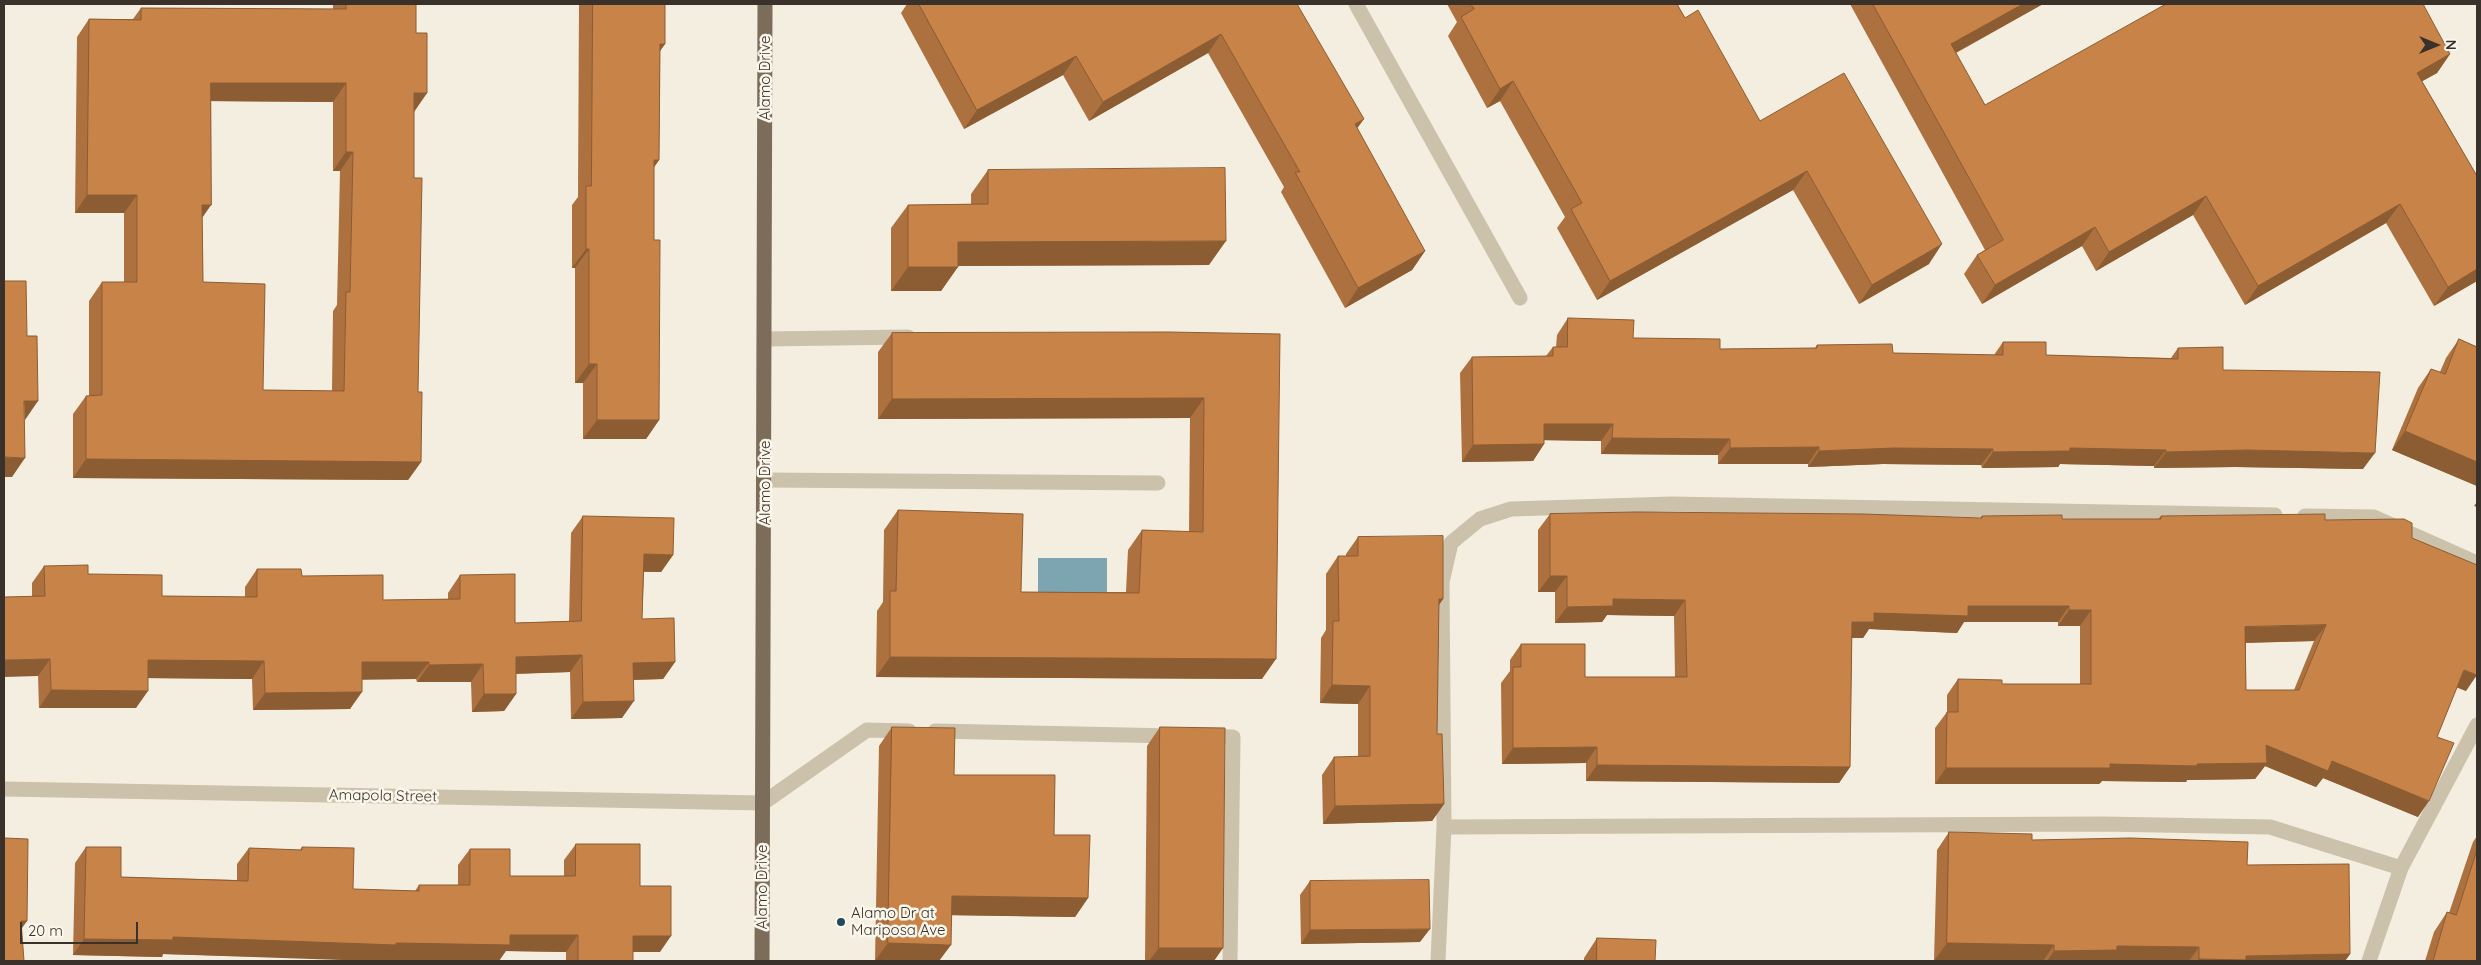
<!DOCTYPE html>
<style>
body{margin:0}
#map{position:relative;width:2481px;height:965px;overflow:hidden;background:#f3eedf;font-family:Quicksand,sans-serif}
canvas{display:block}
.frame{position:absolute;inset:0;border:5px solid #3a322a;pointer-events:none}
.north{position:absolute;left:2411px;top:20px;width:50px;height:50px;-webkit-text-stroke:4px #fbf7ec;paint-order:stroke;rotate:90deg;font-size:14px;font-weight:700;line-height:20px;text-align:center;color:#3a322a}
.north::after{content:'';display:block;margin:auto;width:18px;height:22px;background:#3a322a;clip-path:polygon(50% 0,100% 100%,50% 72%,0 100%)}
.scale{position:absolute;left:20px;top:922px;width:118px;height:22px;box-sizing:border-box;border:2px solid #3a322a;border-top:0;padding-left:6px;font-size:15px;line-height:18px;white-space:nowrap;color:#3a322a;-webkit-text-stroke:4px #fbf7ec;paint-order:stroke}
</style>
<div id="map">
<canvas width="2481" height="965"></canvas>
<div class="frame"></div>
<div class="north">N</div>
<div class="scale">20 m</div>
</div>
<script>
const c = document.querySelector('canvas').getContext('2d');
c.lineJoin = 'round';
function fill(path, color) { c.fillStyle = color; c.fill(path, 'evenodd'); }
function stroke(path, color, width, dash) { c.strokeStyle = color; c.lineWidth = width; c.lineCap = dash ? 'butt' : 'round'; c.setLineDash(dash || []); c.stroke(path); }
function drawText(font, color, halo, rows, align = 'center') {
  c.font = font + ' Quicksand,sans-serif'; c.lineWidth = 5; c.setLineDash([]); c.textBaseline = 'middle'; c.strokeStyle = halo; c.fillStyle = color; for (const [text, x, y, turn = 0] of rows) {
    c.save(); c.translate(x, y); c.rotate((+turn || 0) * Math.PI / 180); c.textAlign = isNaN(turn) ? turn : align; if (halo) c.strokeText(text, 0, 0); c.fillText(text, 0, 0); c.restore();
  }
}
const water = new Path2D(`
 M 1038,558 L 1107,558 L 1107,593 L 1038,593 Z`);
const minor = new Path2D(`
 M 1356,4 L 1520,298
 M 765,339 L 908,337
 M 765,480 L 1158,483
 M 2305,516 L 2374,517 L 2477,563
 M 935,731 L 1174,736
 M 1205,736 L 1233,737 L 1230,961
 M 4,789 L 763,803 L 867,730 L 909,731
 M 1444,827 L 2102,824 L 2270,827 L 2401,868
 M 1438,961 L 1444,827 L 1442,582 L 1451,543 L 1480,519 L 1511,509 L 1671,504 L 2275,515
 M 2369,961 L 2401,868 L 2477,725`);
const major = new Path2D(`
 M 762,961 L 765,4`);
const wall = new Path2D(`
 M 333,4 L 416,4 L 416,33 L 427,93 L 414,111 L 414,178 L 418,392 L 421,462 L 408,480 L 73,478 L 73,414 L 86,396 L 89,396 L 89,301 L 102,282 L 124,282 L 124,213 L 75,213 L 77,37 L 89,19 L 133,19 L 141,8 L 333,9 ZM 211,101 L 333,102 L 333,171 L 340,171 L 337,305 L 333,311 L 332,391 L 263,390 L 203,282 L 202,217 L 211,205 Z
 M 579,4 L 665,4 L 665,44 L 660,51 L 659,160 L 654,167 L 654,240 L 659,420 L 646,439 L 583,439 L 583,383 L 575,383 L 575,268 L 572,268 L 572,205 L 578,197 Z
 M 907,4 L 1297,4 L 1357,128 L 1425,251 L 1412,270 L 1345,308 L 1281,192 L 1284,187 L 1208,53 L 1089,121 L 1063,75 L 964,129 L 901,13 Z
 M 1447,4 L 1677,4 L 1685,18 L 1760,121 L 1929,264 L 1859,304 L 1793,190 L 1597,300 L 1557,228 L 1565,217 L 1500,101 L 1487,108 L 1448,36 L 1457,22 Z
 M 1850,4 L 2043,4 L 1956,53 L 1985,105 L 2450,54 L 2437,73 L 2422,81 L 2477,176 L 2477,281 L 2434,306 L 2386,223 L 2245,305 L 2193,215 L 2096,271 L 2082,246 L 1982,304 L 1964,274 L 1977,255 L 1985,250 Z
 M 988,170 L 1209,265 L 958,266 L 941,291 L 891,291 L 891,228 L 908,205 L 971,204 L 971,194 Z
 M 1568,318 L 1633,338 L 1720,349 L 1815,348 L 1817,345 L 1893,353 L 1994,355 L 2003,342 L 2046,355 L 2171,358 L 2178,348 L 2223,370 L 2363,469 L 2235,467 L 2154,468 L 2154,466 L 2060,464 L 2058,467 L 1982,468 L 1981,465 L 1883,464 L 1808,467 L 1808,464 L 1718,464 L 1718,455 L 1601,454 L 1601,441 L 1544,440 L 1544,444 L 1533,461 L 1462,462 L 1460,373 L 1472,357 L 1546,356 L 1553,347 L 1556,347 L 1557,335 Z
 M 892,333 L 1280,334 L 1262,679 L 876,677 L 877,611 L 883,602 L 884,530 L 898,510 L 1021,592 L 1126,592 L 1128,550 L 1142,530 L 1189,532 L 1190,418 L 878,419 L 878,352 Z
 M 2459,339 L 2477,347 L 2477,486 L 2392,450 L 2418,388 L 2431,369 L 2440,372 L 2446,358 Z
 M 1550,514 L 1980,518 L 1982,516 L 2062,519 L 2158,519 L 2161,516 L 2325,520 L 2412,538 L 2466,691 L 2457,687 L 2437,737 L 2418,817 L 2323,778 L 2316,787 L 2265,766 L 2255,779 L 2187,780 L 2186,782 L 2102,781 L 2099,784 L 1935,784 L 1935,728 L 1947,712 L 1947,695 L 1958,679 L 2002,684 L 2080,684 L 2080,626 L 2058,626 L 2058,622 L 1964,622 L 1957,633 L 1869,629 L 1863,638 L 1852,638 L 1850,767 L 1839,783 L 1586,781 L 1586,763 L 1502,764 L 1501,683 L 1510,671 L 1510,660 L 1521,644 L 1585,677 L 1675,677 L 1674,616 L 1607,615 L 1602,622 L 1555,623 L 1555,592 L 1538,592 L 1538,530 ZM 2314,641 L 2294,690 L 2246,690 L 2246,643 Z
 M 583,516 L 673,555 L 661,572 L 644,572 L 642,619 L 675,662 L 663,679 L 633,680 L 622,718 L 571,719 L 570,672 L 516,674 L 516,694 L 504,711 L 472,712 L 471,682 L 417,682 L 416,679 L 362,679 L 350,709 L 253,710 L 252,679 L 148,678 L 136,708 L 39,708 L 38,676 L 32,597 L 32,583 L 44,566 L 88,574 L 162,596 L 245,597 L 245,587 L 257,569 L 302,576 L 383,600 L 448,599 L 448,593 L 460,575 L 515,623 L 569,621 L 571,533 Z
 M 1358,537 L 1443,599 L 1439,605 L 1437,734 L 1444,804 L 1432,821 L 1323,824 L 1322,775 L 1334,757 L 1358,757 L 1358,704 L 1320,703 L 1321,638 L 1326,630 L 1326,574 L 1338,556 L 1346,556 L 1346,554 Z
 M 892,727 L 954,775 L 1054,835 L 1088,898 L 1075,917 L 951,915 L 939,961 L 875,961 L 879,746 Z
 M 1160,727 L 1214,961 L 1145,961 L 1147,746 Z
 M 1949,832 L 2032,840 L 2247,865 L 2350,954 L 2345,961 L 1934,961 L 1937,850 Z
 M 2477,836 L 2477,961 L 2425,961 L 2434,932 L 2447,912 L 2449,913 L 2473,842 Z
 M 576,844 L 640,886 L 660,952 L 633,952 L 633,961 L 566,961 L 566,952 L 506,951 L 385,960 L 163,954 L 162,957 L 73,955 L 75,863 L 86,847 L 121,877 L 237,880 L 237,864 L 249,848 L 300,850 L 302,847 L 353,889 L 415,891 L 419,885 L 458,885 L 458,865 L 470,849 L 510,876 L 564,876 L 564,860 Z
 M 1310,881 L 1420,942 L 1301,944 L 1300,895 Z
 M 1597,938 L 1655,961 L 1584,961 L 1584,958 Z`);
const shadedWall = new Path2D(`
 M 2023,4 L 2043,4 L 1937,63 L 1951,44 Z
 M 1221,34 L 1208,53 L 1089,121 L 1103,102 Z
 M 660,44 L 665,44 L 651,63 Z
 M 2450,54 L 2437,73 L 2403,92 L 2417,73 Z
 M 1076,56 L 1063,75 L 964,129 L 977,110 Z
 M 1513,81 L 1500,101 L 1487,108 L 1500,89 Z
 M 211,83 L 346,83 L 333,102 L 198,101 Z
 M 414,93 L 427,93 L 414,112 Z
 M 1364,119 L 1350,138 L 1355,124 Z
 M 346,152 L 353,152 L 340,171 L 333,171 Z
 M 654,160 L 659,160 L 646,179 Z
 M 1807,171 L 1793,190 L 1597,300 L 1610,281 Z
 M 87,195 L 137,195 L 124,213 L 75,213 Z
 M 2206,196 L 2193,215 L 2096,271 L 2109,252 Z
 M 2400,204 L 2386,223 L 2245,305 L 2258,286 Z
 M 202,205 L 211,205 L 198,224 Z
 M 2095,227 L 2082,246 L 1982,304 L 1995,285 Z
 M 1226,241 L 1209,265 L 941,266 L 958,242 Z
 M 1942,244 L 1929,264 L 1859,304 L 1872,285 Z
 M 586,249 L 589,249 L 575,268 L 572,268 Z
 M 1425,251 L 1412,270 L 1345,308 L 1358,288 Z
 M 908,267 L 958,267 L 941,291 L 891,291 Z
 M 2477,269 L 2477,281 L 2434,306 L 2448,287 Z
 M 589,364 L 597,364 L 583,383 L 575,383 Z
 M 1204,398 L 1190,418 L 878,419 L 892,399 Z
 M 24,401 L 38,401 L 25,420 Z
 M 597,420 L 659,420 L 646,439 L 583,439 Z
 M 1544,424 L 1613,424 L 1601,441 L 1532,440 Z
 M 2405,431 L 2477,462 L 2477,486 L 2392,450 Z
 M 1612,438 L 1730,439 L 1718,455 L 1601,454 Z
 M 1544,444 L 1533,461 L 1462,462 L 1473,445 Z
 M 1819,447 L 1808,464 L 1718,464 L 1730,448 Z
 M 1894,448 L 1993,449 L 1981,465 L 1883,464 L 1808,467 L 1819,451 Z
 M 2070,448 L 2166,450 L 2154,466 L 2060,464 L 2058,467 L 1982,468 L 1993,452 Z
 M 2246,450 L 2375,453 L 2363,469 L 2235,467 L 2154,468 L 2166,452 Z
 M 4,457 L 25,458 L 12,477 L 4,477 Z
 M 86,459 L 421,462 L 408,480 L 73,478 Z
 M 2477,502 L 2477,507 L 2474,506 Z
 M 644,554 L 673,555 L 661,572 L 632,571 Z
 M 1550,576 L 1567,576 L 1555,592 L 1538,592 Z
 M 1439,599 L 1443,599 L 1431,616 Z
 M 1613,599 L 1685,600 L 1674,616 L 1607,615 L 1602,622 L 1555,623 L 1567,607 Z
 M 1968,606 L 2069,606 L 2058,622 L 1964,622 L 1957,633 L 1869,629 L 1863,638 L 1840,638 L 1852,622 L 1874,613 Z
 M 2069,610 L 2091,610 L 2080,626 L 2058,626 Z
 M 2326,625 L 2314,641 L 2234,643 L 2245,627 Z
 M 582,655 L 570,672 L 504,674 L 516,657 Z
 M 890,657 L 1276,659 L 1262,679 L 876,677 Z
 M 50,659 L 38,676 L 4,677 L 4,660 Z
 M 148,660 L 264,661 L 252,679 L 136,678 Z
 M 362,662 L 429,662 L 416,679 L 350,680 Z
 M 675,662 L 663,679 L 621,680 L 633,663 Z
 M 483,664 L 471,682 L 417,682 L 429,665 Z
 M 2464,670 L 2477,675 L 2466,691 L 2453,686 Z
 M 1332,685 L 1370,686 L 1358,704 L 1320,703 Z
 M 51,690 L 148,691 L 136,708 L 39,708 Z
 M 362,692 L 350,709 L 253,710 L 265,693 Z
 M 484,694 L 516,694 L 504,711 L 472,712 Z
 M 634,701 L 622,718 L 571,719 L 583,702 Z
 M 2266,745 L 2332,761 L 2429,801 L 2418,817 L 2323,778 L 2316,787 L 2265,766 L 2255,779 L 2187,780 L 2186,782 L 2102,781 L 2099,784 L 1935,784 L 1946,768 L 2110,764 L 2197,764 Z
 M 1597,747 L 1586,763 L 1502,764 L 1513,748 Z
 M 1597,765 L 1850,767 L 1839,783 L 1586,781 Z
 M 1444,804 L 1432,821 L 1323,824 L 1335,806 Z
 M 952,896 L 1088,898 L 1075,917 L 938,915 Z
 M 21,921 L 27,921 L 15,938 Z
 M 1430,929 L 1420,942 L 1301,944 L 1310,930 Z
 M 510,935 L 578,935 L 566,952 L 506,951 L 499,961 L 385,960 L 384,961 L 372,961 L 163,954 L 162,957 L 73,955 L 84,939 L 173,937 L 396,943 Z
 M 633,936 L 671,936 L 660,952 L 622,952 Z
 M 888,943 L 951,945 L 939,961 L 875,961 Z
 M 1947,943 L 2054,945 L 2043,961 L 1934,961 Z
 M 2117,946 L 2199,947 L 2189,961 L 2047,961 L 2054,951 Z
 M 1159,948 L 1223,948 L 1214,961 L 1149,961 Z
 M 2350,954 L 2345,961 L 2197,961 L 2199,959 L 2246,956 Z`);
const building = new Path2D(`
 M 346,4 L 416,4 L 416,33 L 427,33 L 427,93 L 414,93 L 414,178 L 422,178 L 418,392 L 422,392 L 421,462 L 86,459 L 86,396 L 102,395 L 102,282 L 137,282 L 137,195 L 87,195 L 89,19 L 141,20 L 141,8 L 346,9 ZM 211,83 L 346,83 L 346,152 L 353,152 L 350,292 L 346,292 L 344,391 L 263,390 L 265,284 L 203,282 L 202,205 L 211,205 Z
 M 593,4 L 665,4 L 665,44 L 660,44 L 659,160 L 654,160 L 654,240 L 660,240 L 659,420 L 597,420 L 597,364 L 589,364 L 589,249 L 586,249 L 586,186 L 591,186 Z
 M 919,4 L 1297,4 L 1364,119 L 1355,124 L 1425,251 L 1358,288 L 1295,172 L 1300,172 L 1221,34 L 1103,102 L 1076,56 L 977,110 Z
 M 1471,4 L 1677,4 L 1685,18 L 1698,10 L 1760,121 L 1844,73 L 1942,244 L 1872,285 L 1807,171 L 1610,281 L 1571,209 L 1582,203 L 1513,81 L 1500,89 L 1461,17 L 1474,9 Z
 M 1873,4 L 2023,4 L 1951,44 L 1985,105 L 2166,4 L 2423,4 L 2450,54 L 2417,73 L 2477,176 L 2477,269 L 2448,287 L 2400,204 L 2258,286 L 2206,196 L 2109,252 L 2095,227 L 1995,285 L 1977,255 L 2003,240 Z
 M 1225,168 L 1226,241 L 958,242 L 958,267 L 908,267 L 908,205 L 988,204 L 988,170 Z
 M 4,281 L 26,281 L 27,336 L 37,336 L 38,401 L 24,401 L 25,458 L 4,457 Z
 M 1568,318 L 1634,320 L 1633,338 L 1720,339 L 1720,349 L 1817,348 L 1817,345 L 1892,344 L 1893,353 L 2003,355 L 2003,342 L 2046,342 L 2046,355 L 2178,359 L 2178,348 L 2223,347 L 2223,370 L 2380,372 L 2375,453 L 2246,450 L 2166,452 L 2166,450 L 2070,448 L 2070,451 L 1993,452 L 1993,449 L 1894,448 L 1819,451 L 1819,447 L 1730,448 L 1730,439 L 1612,438 L 1613,424 L 1544,424 L 1544,444 L 1473,445 L 1472,357 L 1553,356 L 1553,347 L 1567,347 Z
 M 1168,332 L 1280,334 L 1276,659 L 890,657 L 890,591 L 896,591 L 898,510 L 1023,514 L 1021,592 L 1139,593 L 1142,530 L 1203,532 L 1204,398 L 892,399 L 892,333 Z
 M 2459,339 L 2477,347 L 2477,462 L 2405,431 L 2431,369 L 2445,374 Z
 M 1637,512 L 1862,514 L 1982,518 L 1982,516 L 2062,515 L 2062,519 L 2161,519 L 2161,516 L 2325,514 L 2325,520 L 2404,519 L 2412,523 L 2412,538 L 2477,565 L 2477,675 L 2464,670 L 2437,737 L 2454,743 L 2429,801 L 2332,761 L 2328,771 L 2266,745 L 2267,763 L 2197,764 L 2197,766 L 2110,764 L 2110,768 L 1946,768 L 1947,712 L 1958,712 L 1958,679 L 2002,680 L 2002,684 L 2091,684 L 2091,610 L 2069,610 L 2069,606 L 1968,606 L 1968,616 L 1874,613 L 1874,622 L 1852,622 L 1850,767 L 1597,765 L 1597,747 L 1513,748 L 1513,667 L 1521,667 L 1521,644 L 1585,644 L 1585,677 L 1687,677 L 1685,600 L 1613,599 L 1613,606 L 1567,607 L 1567,576 L 1550,576 L 1550,514 ZM 2326,625 L 2299,690 L 2246,690 L 2245,627 Z
 M 583,516 L 674,518 L 673,555 L 644,554 L 642,619 L 674,618 L 675,662 L 633,663 L 634,701 L 583,702 L 582,655 L 516,657 L 516,694 L 484,694 L 483,664 L 429,665 L 429,662 L 362,662 L 362,692 L 265,693 L 264,661 L 148,660 L 148,691 L 51,690 L 50,659 L 4,660 L 4,597 L 45,596 L 44,566 L 88,565 L 88,574 L 162,575 L 162,596 L 257,597 L 257,569 L 301,569 L 302,576 L 383,575 L 383,600 L 460,599 L 460,575 L 515,574 L 515,623 L 581,621 Z
 M 1443,536 L 1443,599 L 1439,599 L 1437,734 L 1442,734 L 1444,804 L 1335,806 L 1334,757 L 1370,756 L 1370,686 L 1332,685 L 1333,621 L 1339,621 L 1338,556 L 1358,556 L 1358,537 Z
 M 892,727 L 955,728 L 954,775 L 1055,775 L 1054,835 L 1090,835 L 1088,898 L 952,896 L 951,945 L 888,943 Z
 M 1160,727 L 1225,728 L 1223,948 L 1159,948 Z
 M 1949,832 L 2032,834 L 2032,840 L 2130,838 L 2248,842 L 2247,865 L 2349,864 L 2350,954 L 2246,956 L 2246,960 L 2199,959 L 2199,947 L 2117,946 L 2117,950 L 2054,951 L 2054,945 L 1947,943 Z
 M 4,838 L 28,839 L 27,921 L 21,921 L 24,961 L 4,961 Z
 M 576,844 L 640,844 L 640,886 L 671,886 L 671,936 L 633,936 L 633,961 L 578,961 L 578,935 L 510,935 L 510,945 L 396,943 L 396,945 L 173,937 L 173,940 L 84,939 L 86,847 L 121,847 L 121,877 L 248,881 L 249,848 L 302,850 L 302,847 L 354,848 L 353,889 L 419,891 L 419,885 L 470,885 L 470,849 L 510,849 L 510,876 L 575,876 Z
 M 2477,850 L 2477,961 L 2433,961 L 2447,912 L 2456,915 Z
 M 1429,880 L 1430,929 L 1310,930 L 1310,881 Z
 M 1597,938 L 1656,940 L 1655,961 L 1597,961 Z`);
const markers = [
 [841,922,5,"#1e4b5c"]
];
const streetNames = [
 ["Alamo Drive",765,78,-90],
 ["Alamo Drive",765,483,-90],
 ["Amapola Street",383,796,1],
 ["Alamo Drive",762,887,-90]
];
const poiNames = [
 ["Alamo Dr at",851,913],
 ["Mariposa Ave",851,930]
];
fill(water, '#7da4b1');
stroke(minor, '#ccc1aa', 15);
stroke(major, '#7c6d5b', 15);
fill(wall, '#ac713f');
fill(shadedWall, '#8c5c33');
fill(building, '#c88349');
stroke(building, '#8c5c33', 1);
for (const [x, y, r, color] of markers) { const dot = new Path2D(); dot.arc(x, y, r, 0, 2 * Math.PI); c.fillStyle = color; c.fill(dot); stroke(dot, '#fbf7ec', 2); }
drawText('15px', '#3a322a', '#fbf7ec', streetNames);
drawText('15px', '#3a322a', '#fbf7ec', poiNames, 'left');
</script>
